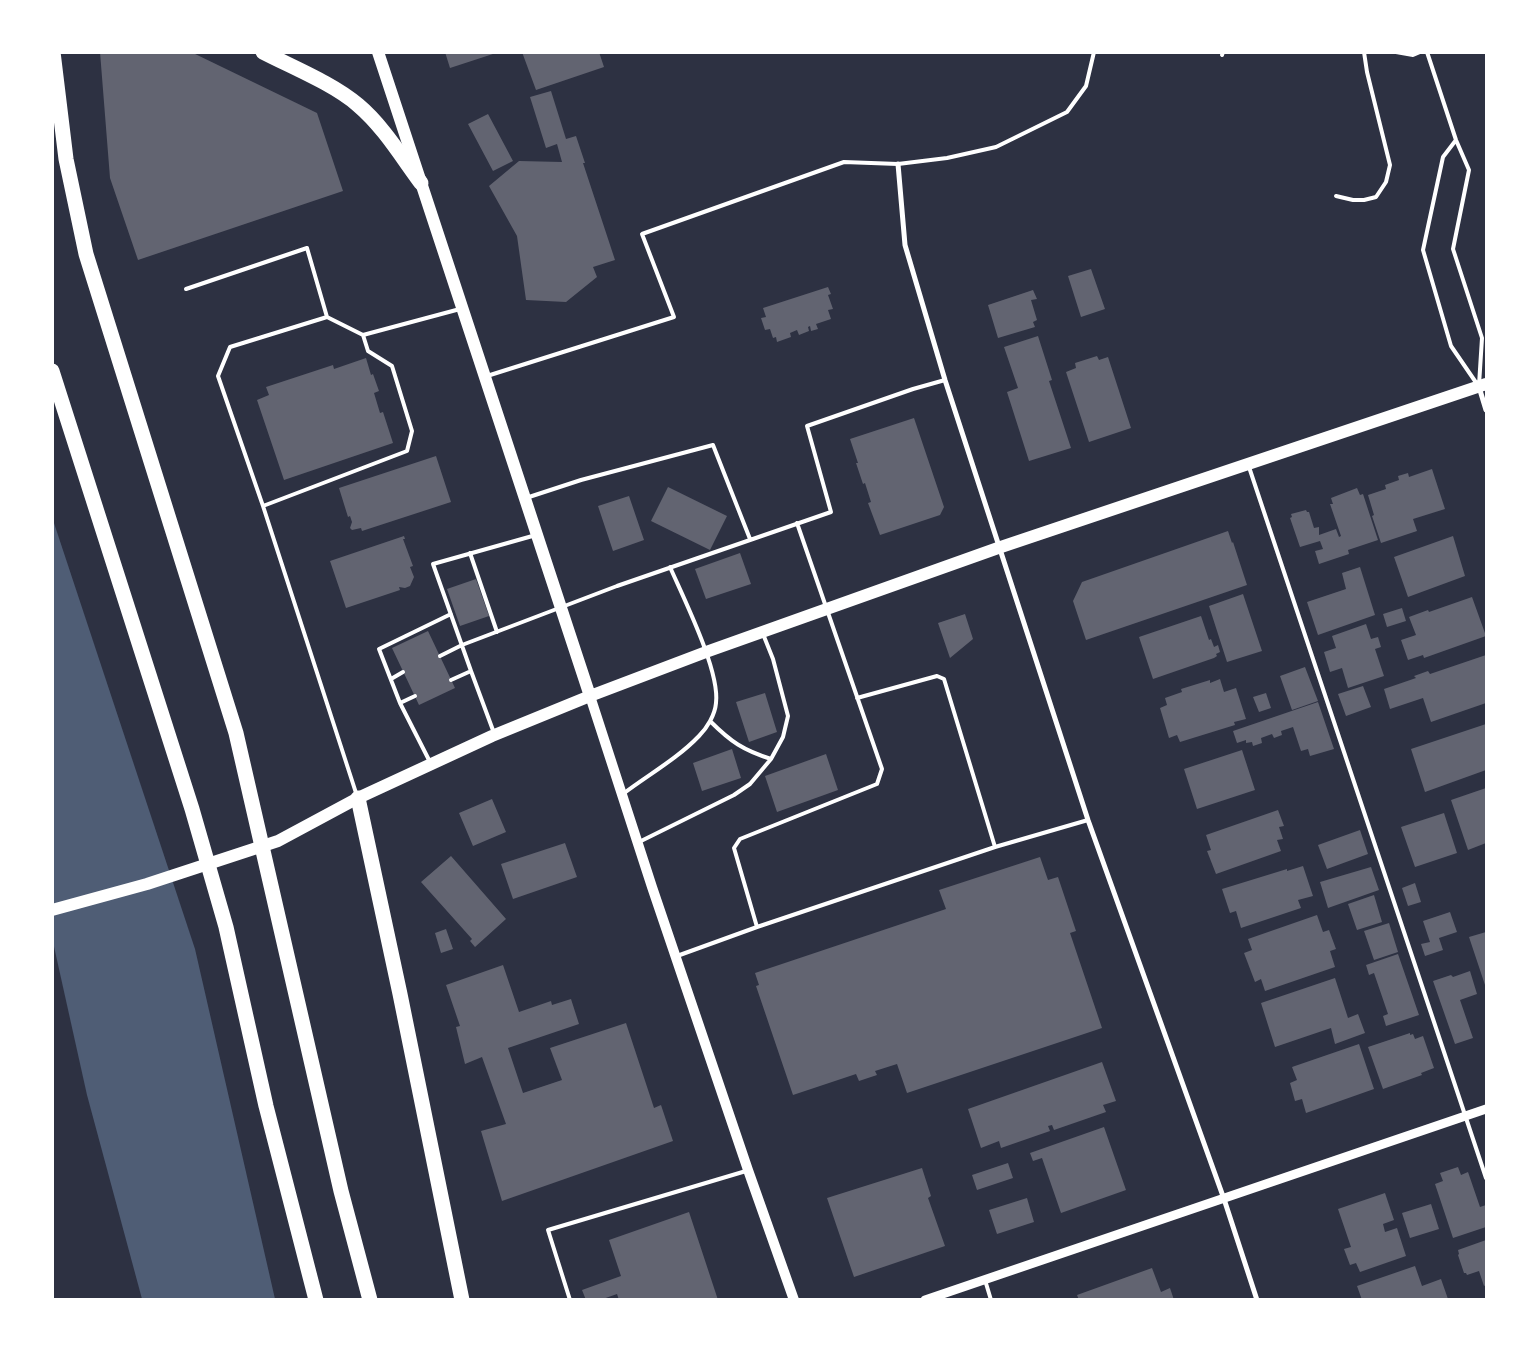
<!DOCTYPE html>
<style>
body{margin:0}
#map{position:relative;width:1539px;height:1352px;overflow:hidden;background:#2d3142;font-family:"Alegreya Sans",sans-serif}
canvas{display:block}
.frame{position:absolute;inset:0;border:54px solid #fff;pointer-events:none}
</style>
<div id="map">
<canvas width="1539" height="1352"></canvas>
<div class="frame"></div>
</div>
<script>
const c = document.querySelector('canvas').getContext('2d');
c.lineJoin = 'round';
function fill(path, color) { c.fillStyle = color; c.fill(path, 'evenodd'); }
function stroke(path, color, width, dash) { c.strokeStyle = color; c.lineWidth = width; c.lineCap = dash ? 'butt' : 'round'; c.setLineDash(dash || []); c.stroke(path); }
const water = new Path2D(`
 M 52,517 L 195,949 L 275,1299 L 142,1299 L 87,1095 L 53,942 Z`);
const building = new Path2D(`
 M 100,52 L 191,52 L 317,113 L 343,191 L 138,260 L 110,178 Z
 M 445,52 L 496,52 L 496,53 L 450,68 Z
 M 522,52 L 599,52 L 604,67 L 536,90 Z
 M 551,91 L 566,139 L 576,136 L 585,163 L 583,163 L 615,260 L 593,267 L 597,277 L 566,302 L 526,300 L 517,236 L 489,186 L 519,161 L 562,162 L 557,144 L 546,148 L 530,97 Z
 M 488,114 L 513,161 L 493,171 L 468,124 Z
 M 1091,269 L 1105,309 L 1081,317 L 1068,276 Z
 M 828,287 L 831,294 L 828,295 L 833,309 L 828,310 L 831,319 L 816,324 L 818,329 L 811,331 L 810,326 L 808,327 L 809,331 L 799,335 L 797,330 L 790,333 L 791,337 L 777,342 L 776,337 L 773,338 L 770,329 L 765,330 L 761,318 L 766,317 L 763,308 Z
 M 1033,290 L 1037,299 L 1031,300 L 1037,320 L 1033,322 L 1035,327 L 998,338 L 988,305 Z
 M 1038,336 L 1052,380 L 1049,381 L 1071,448 L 1029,461 L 1007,392 L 1018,388 L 1004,347 Z
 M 1097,356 L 1099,360 L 1108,357 L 1131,428 L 1089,442 L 1066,372 L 1076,368 L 1075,363 Z
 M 366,358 L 371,375 L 373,374 L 379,391 L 374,393 L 380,413 L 383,412 L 393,443 L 284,480 L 257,400 L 269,395 L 266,387 L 333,365 L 334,369 Z
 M 914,418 L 944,507 L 940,515 L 880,535 L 868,503 L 871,502 L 865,483 L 863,484 L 856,463 L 858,463 L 850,439 Z
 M 436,456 L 451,502 L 362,531 L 361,528 L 352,530 L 350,528 L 352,522 L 350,516 L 348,517 L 339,488 Z
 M 1432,469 L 1445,509 L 1413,519 L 1417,531 L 1381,543 L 1372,516 L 1374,515 L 1368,495 L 1386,489 L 1385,485 L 1399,480 L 1398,476 L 1408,473 L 1409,477 Z
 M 668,487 L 727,516 L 710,550 L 651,521 Z
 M 1357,488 L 1360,495 L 1363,494 L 1378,540 L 1348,550 L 1349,554 L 1319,564 L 1315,551 L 1323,549 L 1320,541 L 1300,547 L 1290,518 L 1292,517 L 1291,514 L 1306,510 L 1307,512 L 1309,512 L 1314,528 L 1319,527 L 1319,535 L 1336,529 L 1339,537 L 1341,536 L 1330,504 L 1333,504 L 1331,498 Z
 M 629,496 L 644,540 L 613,551 L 598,506 Z
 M 1228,531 L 1232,543 L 1233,542 L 1247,585 L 1086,640 L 1073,601 L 1082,582 Z
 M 404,536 L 405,539 L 403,539 L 413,566 L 410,567 L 414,577 L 410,586 L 405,588 L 399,587 L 400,590 L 346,608 L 330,561 Z
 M 1453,536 L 1465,576 L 1408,597 L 1394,557 Z
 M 740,553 L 751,584 L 706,599 L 695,569 Z
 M 1360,567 L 1375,615 L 1318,635 L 1307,602 L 1346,589 L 1342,573 Z
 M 476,579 L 489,616 L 460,626 L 447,589 Z
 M 1243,594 L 1262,651 L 1227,662 L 1209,606 Z
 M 1472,597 L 1486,636 L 1424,658 L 1423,655 L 1408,660 L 1401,640 L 1416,635 L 1409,617 L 1428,610 L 1429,612 Z
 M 1402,608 L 1406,621 L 1387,627 L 1383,614 Z
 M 965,614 L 973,639 L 950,658 L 938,623 Z
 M 1201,616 L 1209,640 L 1211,639 L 1214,647 L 1218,645 L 1220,652 L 1216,654 L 1217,656 L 1214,658 L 1153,679 L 1139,637 Z
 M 1366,624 L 1371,639 L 1378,637 L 1381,647 L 1375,649 L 1384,676 L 1348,688 L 1342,668 L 1330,672 L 1324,652 L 1336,648 L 1332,636 Z
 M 428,631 L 455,688 L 419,705 L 392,648 Z
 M 1486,655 L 1486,703 L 1431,722 L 1423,698 L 1390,709 L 1384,689 L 1416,678 L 1414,676 L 1428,671 L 1430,674 Z
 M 1305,667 L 1318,701 L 1292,710 L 1280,676 Z
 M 1220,679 L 1224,692 L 1236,688 L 1246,719 L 1234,722 L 1235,725 L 1180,742 L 1177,735 L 1169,738 L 1160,708 L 1167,705 L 1165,698 L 1182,692 L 1181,689 L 1210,680 L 1210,683 Z
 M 1363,686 L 1371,707 L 1346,716 L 1338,694 Z
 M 765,693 L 777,732 L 749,742 L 736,702 Z
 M 1266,693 L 1271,708 L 1259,712 L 1253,697 Z
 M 1318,702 L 1334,749 L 1310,756 L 1308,749 L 1301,751 L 1293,727 L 1281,731 L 1282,735 L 1274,738 L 1272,734 L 1261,738 L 1262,743 L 1253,746 L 1252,742 L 1246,743 L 1246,740 L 1237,743 L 1233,731 Z
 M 1486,724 L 1486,770 L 1425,792 L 1411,749 Z
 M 732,749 L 741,778 L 702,791 L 693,763 Z
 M 1242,750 L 1255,790 L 1197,809 L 1184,769 Z
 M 826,754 L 838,790 L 777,812 L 765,776 Z
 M 1486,788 L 1486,843 L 1468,850 L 1451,800 Z
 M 492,799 L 506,832 L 473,846 L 459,813 Z
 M 1278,810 L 1284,826 L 1279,827 L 1283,839 L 1277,840 L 1281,851 L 1216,874 L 1207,851 L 1211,850 L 1206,835 Z
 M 1444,813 L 1457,853 L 1415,867 L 1401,827 Z
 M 1360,830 L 1368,854 L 1327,869 L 1318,845 Z
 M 565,843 L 577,877 L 513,899 L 501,864 Z
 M 451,856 L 506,919 L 475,947 L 470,941 L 472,939 L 421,882 Z
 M 1040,857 L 1048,880 L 1058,877 L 1076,931 L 1070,933 L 1102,1028 L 907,1093 L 897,1064 L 875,1071 L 877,1075 L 859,1081 L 856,1074 L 793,1095 L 756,986 L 759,985 L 755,973 L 946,909 L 939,890 Z
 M 1303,866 L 1313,896 L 1298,900 L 1301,908 L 1241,928 L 1236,911 L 1230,913 L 1222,889 L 1287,869 L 1287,871 Z
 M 1371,867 L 1379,890 L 1328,908 L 1320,882 Z
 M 1415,883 L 1421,902 L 1408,906 L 1402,888 Z
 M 1374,895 L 1382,922 L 1357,930 L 1348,904 Z
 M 1450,912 L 1457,932 L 1439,938 L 1443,950 L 1425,956 L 1421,944 L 1430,942 L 1423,921 Z
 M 1317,915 L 1323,932 L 1329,930 L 1336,949 L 1330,951 L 1335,967 L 1265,991 L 1261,979 L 1255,982 L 1244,953 L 1252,950 L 1248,939 Z
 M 1389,923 L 1398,952 L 1374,960 L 1364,931 Z
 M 446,929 L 453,949 L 441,953 L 435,933 Z
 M 1486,932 L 1486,988 L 1469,937 Z
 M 1398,954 L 1419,1015 L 1386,1026 L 1383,1016 L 1388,1014 L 1374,973 L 1369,975 L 1366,965 Z
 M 503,965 L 519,1012 L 551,1001 L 552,1005 L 571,999 L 579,1024 L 508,1048 L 523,1093 L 562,1080 L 550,1048 L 626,1023 L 654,1108 L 661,1105 L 673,1141 L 502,1201 L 481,1131 L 506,1124 L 482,1057 L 465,1064 L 456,1027 L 460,1026 L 446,985 Z
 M 1470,971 L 1477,994 L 1460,1000 L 1473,1038 L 1455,1044 L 1433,981 L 1451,975 L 1453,977 Z
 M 1335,978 L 1348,1018 L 1358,1014 L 1365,1033 L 1335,1044 L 1331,1028 L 1275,1047 L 1261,1003 Z
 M 1410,1033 L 1410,1035 L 1413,1034 L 1415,1039 L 1423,1036 L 1434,1068 L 1421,1073 L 1422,1075 L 1383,1089 L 1368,1047 Z
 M 1359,1044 L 1374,1089 L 1306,1113 L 1302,1099 L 1295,1101 L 1290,1083 L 1297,1080 L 1292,1067 Z
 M 1102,1062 L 1116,1101 L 1103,1105 L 1106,1112 L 1054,1130 L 1052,1125 L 1048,1126 L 1050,1131 L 1001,1148 L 999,1141 L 981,1148 L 968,1109 Z
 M 1104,1127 L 1126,1190 L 1061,1213 L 1042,1158 L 1033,1161 L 1030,1153 Z
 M 1008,1163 L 1013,1178 L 977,1190 L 972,1175 Z
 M 1458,1167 L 1461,1175 L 1468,1172 L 1480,1207 L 1486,1205 L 1486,1227 L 1453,1238 L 1435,1184 L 1443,1181 L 1440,1173 Z
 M 922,1168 L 931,1196 L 928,1198 L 945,1246 L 854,1277 L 827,1198 Z
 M 1385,1193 L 1394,1220 L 1383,1224 L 1385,1232 L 1397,1228 L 1406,1256 L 1360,1272 L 1356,1263 L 1350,1265 L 1344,1249 L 1351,1247 L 1338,1209 Z
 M 1027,1198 L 1034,1222 L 997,1234 L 989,1210 Z
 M 1431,1204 L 1439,1229 L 1410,1238 L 1402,1213 Z
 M 689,1212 L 718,1300 L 619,1300 L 617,1294 L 600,1300 L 586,1300 L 582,1290 L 621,1276 L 609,1240 Z
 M 1486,1240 L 1486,1285 L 1484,1286 L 1479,1271 L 1467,1275 L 1466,1273 L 1464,1273 L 1458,1255 L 1459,1254 L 1458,1250 Z
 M 1415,1266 L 1422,1286 L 1441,1279 L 1448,1299 L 1362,1300 L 1357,1286 Z
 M 1152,1268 L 1161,1292 L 1170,1288 L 1174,1300 L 1079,1300 L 1077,1295 Z`);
const service = new Path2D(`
 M 1396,52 L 1413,55 L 1420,52
 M 1427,52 L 1456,140 L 1469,170 L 1453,249 L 1482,338 L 1479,385
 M 1222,55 L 1223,52
 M 1456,140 L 1443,157 L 1423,250 L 1451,346 L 1477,384
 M 1336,196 L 1353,200 L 1364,200 L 1376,197 L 1386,182 L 1390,165 L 1367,72 L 1364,52
 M 186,289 L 307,248 L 327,317
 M 487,376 L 674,317 L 642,234 L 844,162 L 898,164 L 947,158 L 996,147 L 1067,112 L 1086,86 L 1094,52
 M 1249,467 L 1486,1178
 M 526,498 L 581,480 L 713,445 L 750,539
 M 263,506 L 407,451 L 412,431 L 392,366 L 368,351 L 363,335
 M 797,523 L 882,769 L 877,784 L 740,839 L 734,848 L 757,927 L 995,847 L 944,679 L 937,676 L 857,698
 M 470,553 L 497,632
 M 440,656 L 462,645 L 617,586 L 831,512 L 807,426 L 913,389 L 945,380
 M 471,671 L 494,733
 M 391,679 L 403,672
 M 451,680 L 471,671 L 433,564 L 536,535
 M 415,696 L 400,703 L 430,762
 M 400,703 L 379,649 L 451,614
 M 710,721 C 731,742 743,750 771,759
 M 623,794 C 648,775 677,759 699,736 C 707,728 715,715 716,703 C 720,671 684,599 670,567
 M 357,796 L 263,506 L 218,376 L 230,347 L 327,317 L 363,335 L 460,309
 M 639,842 L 734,795 L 750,784 L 771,759 L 783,737 L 788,716 L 773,659 L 763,634
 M 995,847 L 1088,820
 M 677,956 L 757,927
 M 985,1280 L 991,1300
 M 570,1300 L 548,1230 L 746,1171`);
const minor = new Path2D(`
 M 898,164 L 905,245 L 945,380 L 1088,820 L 1224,1199 L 1257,1300
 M 1479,387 L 1486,410`);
const tertiary = new Path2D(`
 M 925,1300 L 1486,1109`);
const secondary = new Path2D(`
 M 590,696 L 652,887 L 748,1170 L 794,1300`);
const primary = new Path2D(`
 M 378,52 L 590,696
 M 52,910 L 147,884 L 278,841 L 358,798 L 492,736 L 590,696 L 706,652 L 998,548 L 1486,384`);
const motorway = new Path2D(`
 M 53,52 L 66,159 L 86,254 L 236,733 L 341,1191 L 370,1300
 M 263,52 C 292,67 334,84 358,105 C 383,126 401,156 421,183
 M 52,371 L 192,809 L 226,927 L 266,1106 L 316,1300
 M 358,798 L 400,994 L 462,1300`);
fill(water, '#4f5d75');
fill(building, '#626471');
stroke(service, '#fff', 4);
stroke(minor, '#fff', 5);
stroke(tertiary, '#fff', 9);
stroke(secondary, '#fff', 10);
stroke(primary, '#fff', 12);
stroke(motorway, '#fff', 15);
</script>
